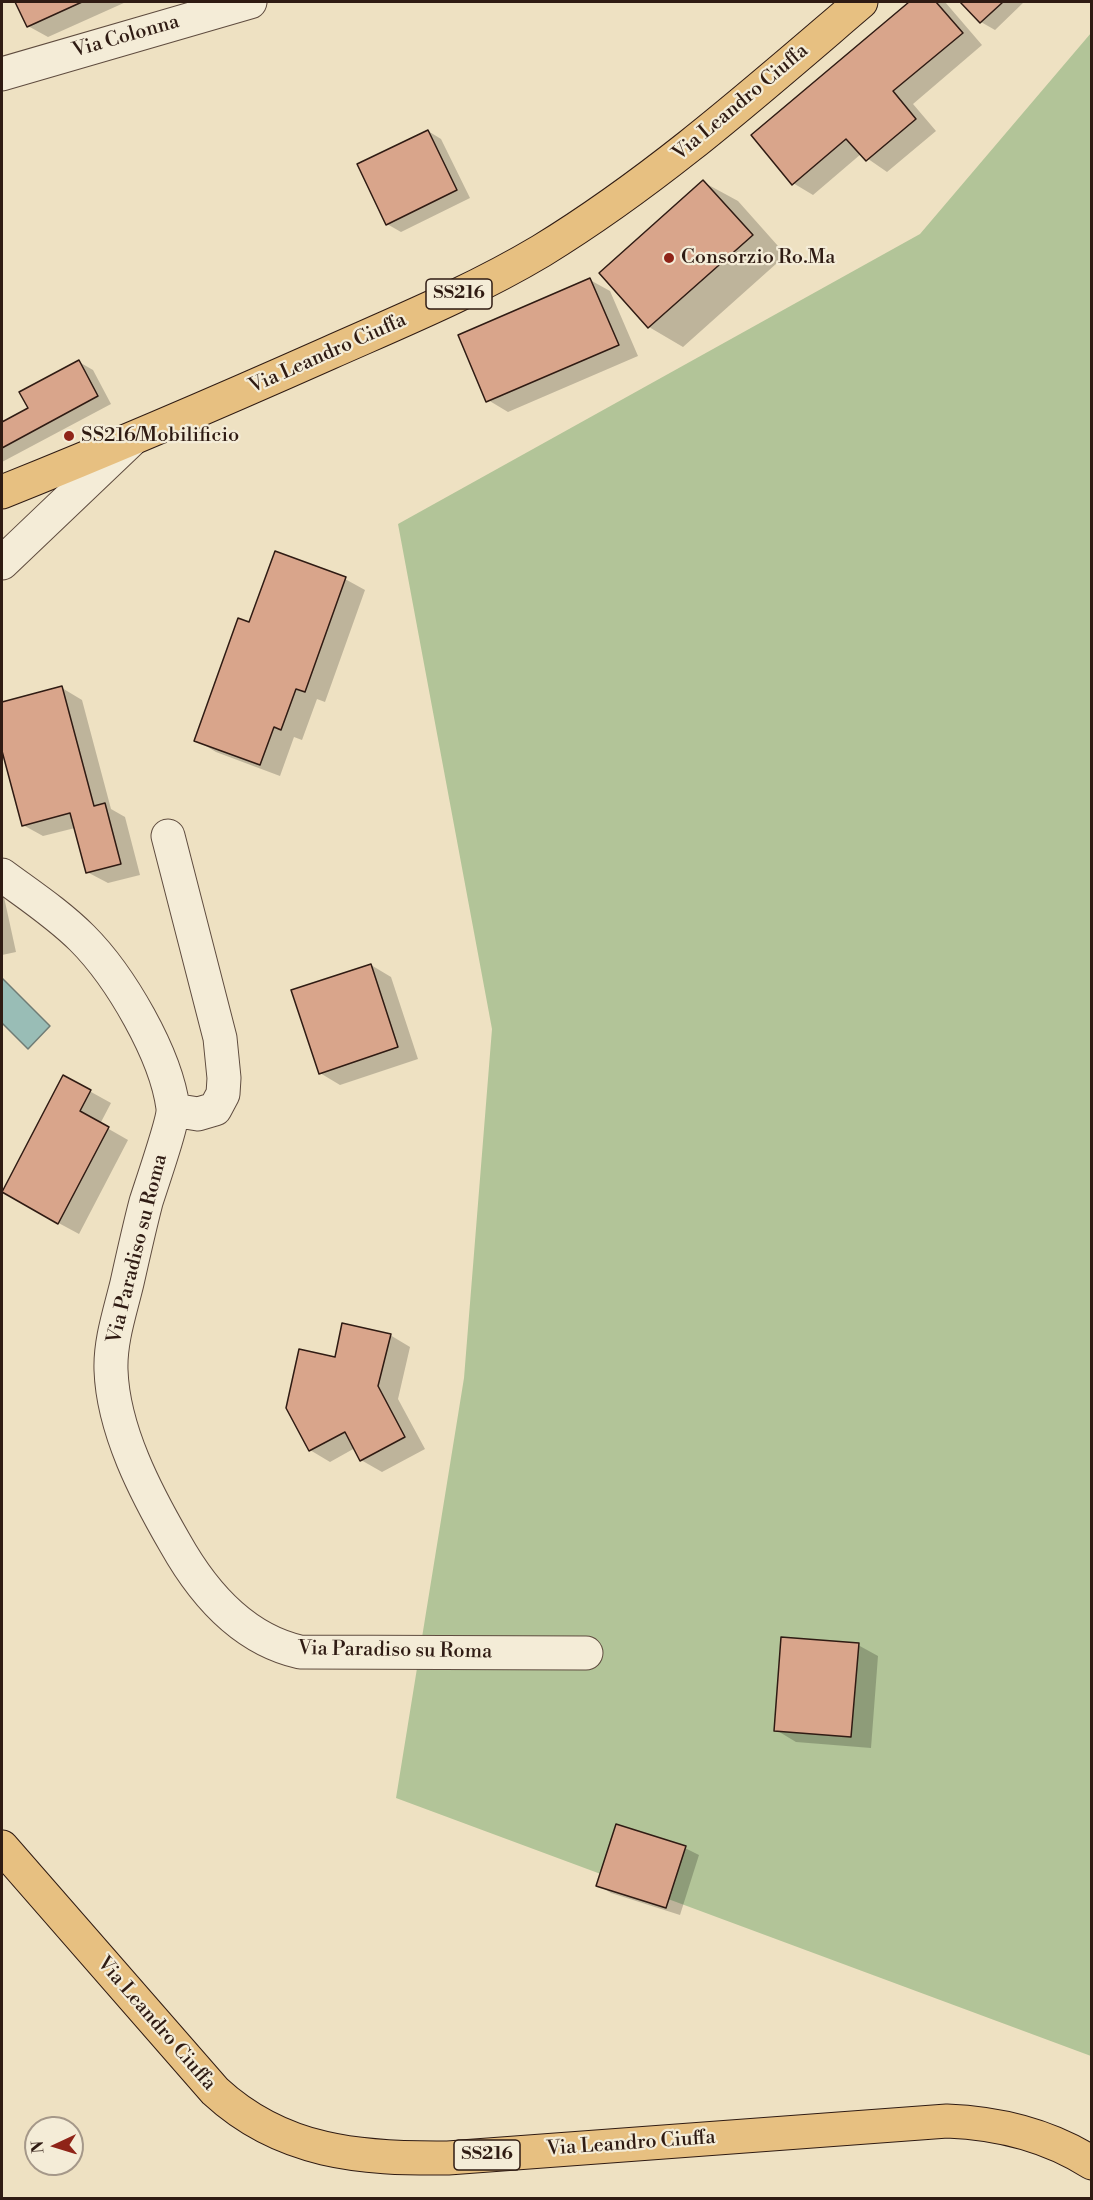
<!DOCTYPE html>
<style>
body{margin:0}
#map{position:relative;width:1093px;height:2200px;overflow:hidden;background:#eee1c2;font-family:"Libre Bodoni",serif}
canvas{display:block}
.frame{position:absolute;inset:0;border:3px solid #2f1b13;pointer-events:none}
.north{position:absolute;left:24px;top:2116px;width:60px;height:60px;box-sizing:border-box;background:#f4ecd7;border:2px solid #a59889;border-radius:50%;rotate:266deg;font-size:16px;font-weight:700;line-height:24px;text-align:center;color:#2f1b13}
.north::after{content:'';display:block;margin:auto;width:21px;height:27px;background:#8f2418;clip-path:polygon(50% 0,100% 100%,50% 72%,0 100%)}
</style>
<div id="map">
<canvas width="1093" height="2200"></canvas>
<div class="frame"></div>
<div class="north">N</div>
</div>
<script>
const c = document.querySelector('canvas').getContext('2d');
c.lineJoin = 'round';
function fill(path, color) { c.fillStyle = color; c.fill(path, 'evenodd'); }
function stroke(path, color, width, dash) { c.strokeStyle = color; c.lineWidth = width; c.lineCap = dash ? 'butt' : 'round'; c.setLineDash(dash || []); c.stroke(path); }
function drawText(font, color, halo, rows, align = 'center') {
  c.font = font + ' "Libre Bodoni",serif'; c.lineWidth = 4.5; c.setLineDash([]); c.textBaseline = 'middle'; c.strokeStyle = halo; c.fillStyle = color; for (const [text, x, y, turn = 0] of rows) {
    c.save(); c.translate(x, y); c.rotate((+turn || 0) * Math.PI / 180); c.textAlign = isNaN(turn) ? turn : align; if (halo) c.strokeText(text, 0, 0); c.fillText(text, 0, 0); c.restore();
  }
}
const green = new Path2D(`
 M 1091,33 L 1091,2056 L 396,1798 L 464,1378 L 492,1029 L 398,524 L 920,234 Z`);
const water = new Path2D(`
 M 2,978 L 50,1026 L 28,1049 L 2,1023 Z`);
const shadow = new Path2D(`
 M 17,2 L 126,2 L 48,37 L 28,26 Z
 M 912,2 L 945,2 L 982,45 L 913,104 L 936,131 L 887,172 L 861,154 L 813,195 L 793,183 L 753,135 Z
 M 962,2 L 1024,2 L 995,30 L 981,22 Z
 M 428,131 L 441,139 L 470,198 L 401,232 L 387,224 Z
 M 703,182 L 738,201 L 786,255 L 683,347 L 649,327 Z
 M 590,280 L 610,291 L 638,356 L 508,412 L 488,400 Z
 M 79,362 L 93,370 L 111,404 L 2,462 L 2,424 L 30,409 Z
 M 345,579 L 365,590 L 325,702 L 317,699 L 302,740 L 294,737 L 280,776 L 216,752 L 196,740 L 250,624 Z
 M 62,688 L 82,700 L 111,809 L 125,817 L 140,875 L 108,883 L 87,872 L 75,828 L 43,836 L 23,825 L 2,746 L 2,704 Z
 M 2,888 L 16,952 L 2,955 Z
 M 371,965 L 391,977 L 418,1059 L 340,1085 L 320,1073 Z
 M 64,1077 L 111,1103 L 100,1124 L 128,1140 L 79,1234 L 3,1193 Z
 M 390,1335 L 410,1347 L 398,1399 L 425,1449 L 382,1472 L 361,1460 L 355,1448 L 330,1462 L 310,1450 L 336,1358 Z
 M 858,1645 L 878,1656 L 871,1748 L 796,1742 L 776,1730 Z
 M 685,1848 L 699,1855 L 680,1915 L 611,1893 L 598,1885 Z`);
const building = new Path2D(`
 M 15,2 L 82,2 L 27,27 Z
 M 909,2 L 936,2 L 963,33 L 893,91 L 916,119 L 866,161 L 846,139 L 792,185 L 751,135 Z
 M 960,2 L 1003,2 L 980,23 Z
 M 428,130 L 457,190 L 386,225 L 357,164 Z
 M 703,180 L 753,235 L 648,328 L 599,273 Z
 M 590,278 L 619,345 L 486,402 L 458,335 Z
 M 79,360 L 98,396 L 2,448 L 2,422 L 28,408 L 19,392 Z
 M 275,551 L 346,577 L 305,692 L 296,689 L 281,730 L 274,727 L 260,765 L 194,741 L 238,618 L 249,622 Z
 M 62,686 L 94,806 L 105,803 L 121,864 L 86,873 L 70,813 L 22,826 L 2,751 L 2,702 Z
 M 371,964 L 398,1047 L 319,1074 L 291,990 Z
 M 63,1075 L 91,1090 L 80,1111 L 109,1127 L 58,1224 L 2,1192 Z
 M 342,1323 L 391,1334 L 378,1386 L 405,1437 L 360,1461 L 345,1432 L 309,1451 L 286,1408 L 299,1349 L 335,1357 Z
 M 781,1637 L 859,1643 L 851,1737 L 774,1731 Z
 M 616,1824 L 686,1846 L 666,1908 L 596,1886 Z`);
const minor = new Path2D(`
 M 2,74 L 250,2
 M 2,563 L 130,441
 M 168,836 L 220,1038 L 224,1078 L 223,1094 L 215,1109 L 198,1114 L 173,1110
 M 2,875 C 29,895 58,914 82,938 C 120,976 166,1054 173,1108 C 174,1120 151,1186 146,1202 C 139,1229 133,1256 127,1283 C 120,1312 110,1341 111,1370 C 113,1430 146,1493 175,1543 C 203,1593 243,1639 300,1652 L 586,1653`);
const major = new Path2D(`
 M 2,492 C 112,448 221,401 329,353 C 401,321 474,291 541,251 C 657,180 758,90 861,2
 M 2,1847 L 215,2091 C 282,2153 361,2159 448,2158 L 947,2121 C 998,2123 1048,2135 1092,2163`);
const markers = [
 [669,258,6,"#8f2418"],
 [69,436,6,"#8f2418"]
];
const shields = [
 [459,294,66],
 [487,2155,66]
];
const shieldNames = [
 ["SS216",459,294],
 ["SS216",487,2155]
];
const streetNames = [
 ["Via Colonna",126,37,-16],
 ["Via Leandro Ciuffa",741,103,-40],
 ["Via Leandro Ciuffa",328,354,-24],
 ["Via Paradiso su Roma",138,1249,-76],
 ["Via Paradiso su Roma",395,1651,1],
 ["Via Leandro Ciuffa",156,2024,49],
 ["Via Leandro Ciuffa",631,2144,-4]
];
const poiNames = [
 ["Consorzio Ro.Ma",681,258],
 ["SS216/Mobilificio",81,436]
];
fill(green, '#b2c498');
fill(water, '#99bdb6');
stroke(water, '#6f7c75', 1.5);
fill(shadow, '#0003');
fill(building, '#d9a58b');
stroke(building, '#2f1b13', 1.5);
stroke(minor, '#5f4c3f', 35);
stroke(major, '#2f1b13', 35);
stroke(minor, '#f4ecd7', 33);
stroke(major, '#e7c081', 33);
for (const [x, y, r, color] of markers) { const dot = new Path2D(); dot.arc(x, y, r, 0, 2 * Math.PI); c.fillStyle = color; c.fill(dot); stroke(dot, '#f4ecd7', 2); }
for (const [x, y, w] of shields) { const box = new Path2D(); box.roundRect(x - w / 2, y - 15, w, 30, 4.5); c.fillStyle = '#f4ecd7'; c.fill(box); stroke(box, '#2f1b13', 1.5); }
drawText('bold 18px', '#2f1b13', null, shieldNames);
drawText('20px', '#2f1b13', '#f4ecd7', streetNames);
drawText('20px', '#2f1b13', '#f4ecd7', poiNames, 'left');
</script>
